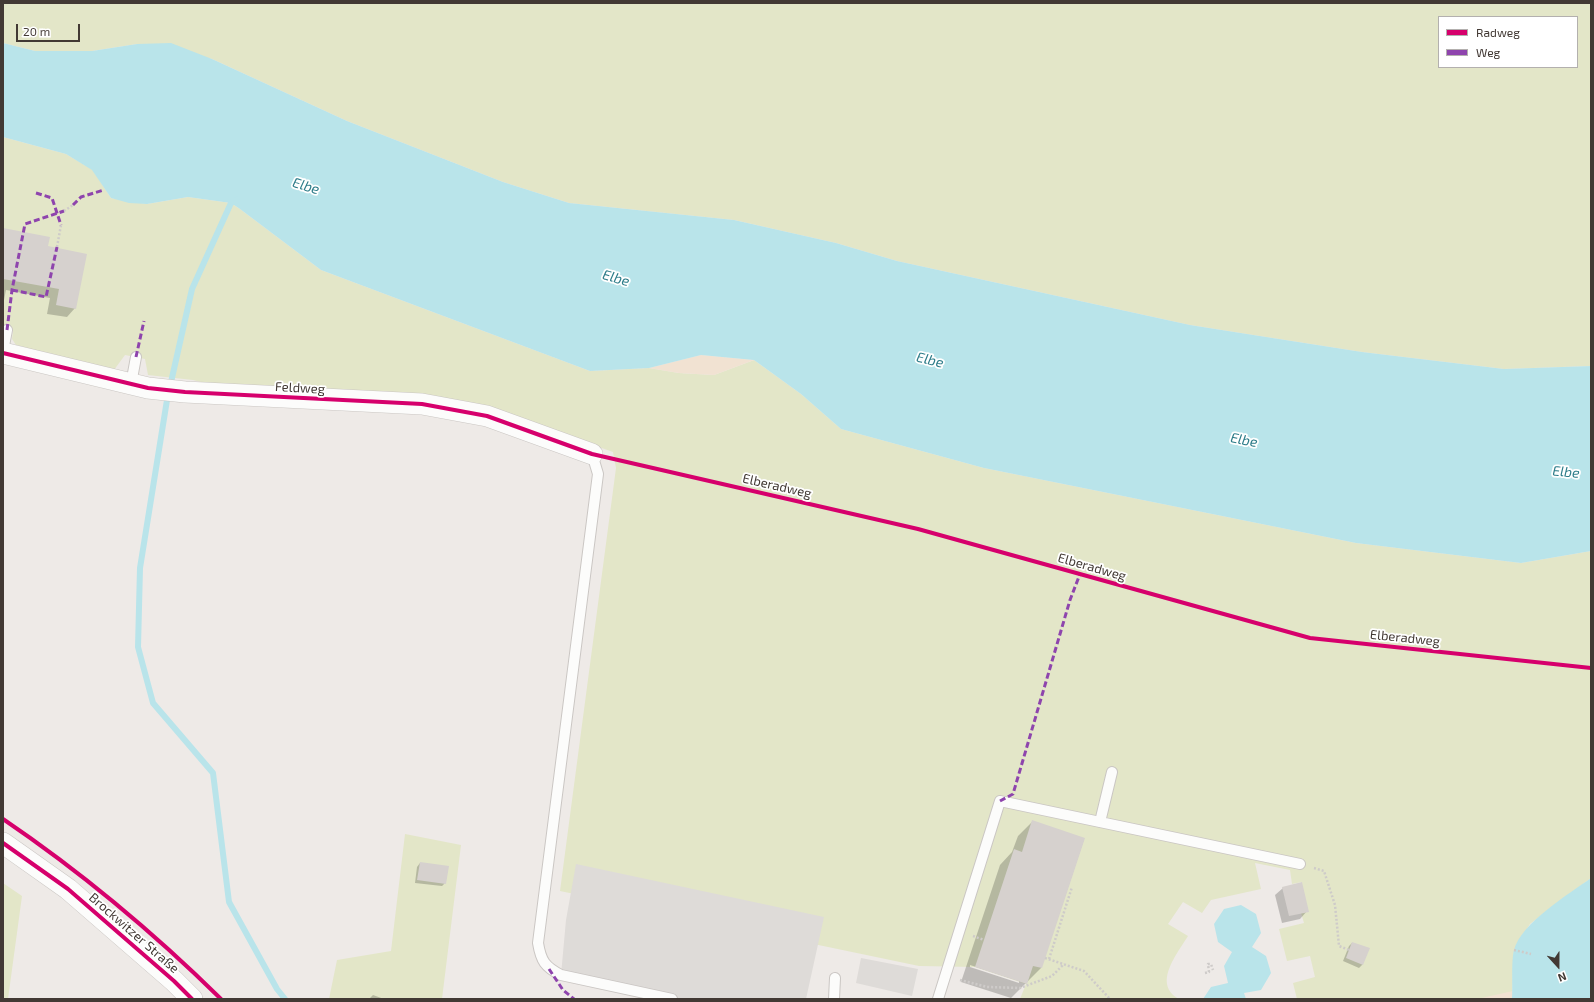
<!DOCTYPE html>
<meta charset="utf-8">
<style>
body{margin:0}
#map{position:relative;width:1594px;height:1002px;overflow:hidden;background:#eeeae7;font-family:"Exo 2",sans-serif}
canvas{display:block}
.frame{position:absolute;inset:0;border:4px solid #423934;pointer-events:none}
.legend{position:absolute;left:1438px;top:16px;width:140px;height:52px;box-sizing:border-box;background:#fff;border:1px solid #b3b0ae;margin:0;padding:5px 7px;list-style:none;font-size:12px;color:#423934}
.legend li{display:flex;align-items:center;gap:8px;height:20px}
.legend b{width:20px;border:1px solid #b3b0ae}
.north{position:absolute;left:1538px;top:946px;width:40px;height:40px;-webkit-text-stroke:3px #fff;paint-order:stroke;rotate:159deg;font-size:11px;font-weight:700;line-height:16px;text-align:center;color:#423934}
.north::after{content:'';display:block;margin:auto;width:14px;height:18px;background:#423934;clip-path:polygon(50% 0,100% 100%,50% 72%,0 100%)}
.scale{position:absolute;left:16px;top:24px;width:64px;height:18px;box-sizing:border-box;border:2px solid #423934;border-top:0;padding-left:5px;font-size:12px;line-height:14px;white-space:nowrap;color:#423934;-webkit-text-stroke:3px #fff;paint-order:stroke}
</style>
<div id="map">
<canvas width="1594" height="1002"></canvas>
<div class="frame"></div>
<ul class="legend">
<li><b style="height:5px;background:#d6006c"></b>Radweg</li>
<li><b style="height:5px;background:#8e44ad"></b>Weg</li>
</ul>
<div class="north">N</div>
<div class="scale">20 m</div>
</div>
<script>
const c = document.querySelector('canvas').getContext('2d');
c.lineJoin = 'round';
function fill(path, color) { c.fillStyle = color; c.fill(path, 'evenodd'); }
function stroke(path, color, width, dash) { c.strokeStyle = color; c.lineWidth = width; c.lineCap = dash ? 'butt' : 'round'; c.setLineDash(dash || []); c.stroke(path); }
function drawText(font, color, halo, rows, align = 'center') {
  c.font = font + ' "Exo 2",sans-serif'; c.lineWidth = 3.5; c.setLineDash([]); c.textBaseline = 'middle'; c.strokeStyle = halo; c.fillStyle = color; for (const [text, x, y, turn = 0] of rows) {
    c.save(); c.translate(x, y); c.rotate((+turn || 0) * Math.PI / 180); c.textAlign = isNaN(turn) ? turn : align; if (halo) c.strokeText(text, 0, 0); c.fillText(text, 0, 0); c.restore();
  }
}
const green = new Path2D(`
 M 3,3 L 1591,3 L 1591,366 L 1504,369 L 1362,352 L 1247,334 L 1190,325 L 897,261 L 836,243 L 734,220 L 569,203 L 503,182 L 347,121 L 212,59 L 137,44 L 92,51 L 35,51 L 3,43 ZM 1439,17 L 1577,17 L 1577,67 L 1439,67 Z
 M 3,137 L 66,154 L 93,170 L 111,198 L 147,204 L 188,197 L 224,202 L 231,203 L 240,209 L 321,270 L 590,371 L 649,368 L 679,373 L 714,375 L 754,360 L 801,394 L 841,429 L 984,468 L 1356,543 L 1521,563 L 1591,551 L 1591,878 L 1530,924 L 1514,950 L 1512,999 L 1297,999 L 1293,983 L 1315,977 L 1310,956 L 1287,961 L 1279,929 L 1304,923 L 1301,913 L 1302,882 L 1292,884 L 1290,870 L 1255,863 L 1261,889 L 1211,900 L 1202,913 L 1183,902 L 1168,924 L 1188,936 C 1177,954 1152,984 1179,999 L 1020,999 L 1026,984 L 975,967 L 919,966 L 560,891 L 616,468 L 613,452 L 491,409 L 217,386 L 193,380 L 148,375 L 145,359 L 125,355 L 114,370 L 62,358 L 16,345 L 12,339 L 13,331 L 3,328 Z
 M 405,834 L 461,845 L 442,999 L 329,999 L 337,960 L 391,951 Z
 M 3,883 L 22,896 L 8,999 L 3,999 Z`);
const sand = new Path2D(`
 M 701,355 L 754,360 L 714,375 L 679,373 L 649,368 Z
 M 1513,991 L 1512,999 L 1477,999 Z`);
const parking = new Path2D(`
 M 576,864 L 824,917 L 806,999 L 672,999 L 561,975 L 566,920 Z
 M 861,958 L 918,969 L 912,996 L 856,983 Z`);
const water = new Path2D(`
 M 3,43 L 35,51 L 92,51 L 137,44 L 171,43 L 212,59 L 347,121 L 503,182 L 569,203 L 734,220 L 836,243 L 897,261 L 1190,325 L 1247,334 L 1362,352 L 1504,369 L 1591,366 L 1591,551 L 1521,563 L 1356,543 L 984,468 L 841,429 L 801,394 L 754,360 L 701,355 L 649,368 L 590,371 L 321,270 L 240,209 L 231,203 L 224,202 L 188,197 L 147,204 L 129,203 L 111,198 L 92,170 L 66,154 L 3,137 Z
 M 1591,878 L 1591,999 L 1512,999 C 1513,987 1511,961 1514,950 C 1521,923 1569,894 1591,878 Z
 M 1241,905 L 1256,914 L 1261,933 L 1252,947 L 1266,956 L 1271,973 L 1261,990 L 1244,993 L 1246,999 L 1203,999 L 1211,987 L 1228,983 L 1224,966 L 1232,952 L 1218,942 L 1214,924 L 1224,909 Z`);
const shadow = new Path2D(`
 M 3,229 L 47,247 L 75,308 L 67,317 L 47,314 L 50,298 L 6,290 L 3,305 Z
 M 1032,822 L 1084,839 L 1041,968 L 1011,998 L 961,982 L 1000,865 L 1012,852 L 1018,836 ZM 970,965 L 1019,981 L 1019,983 L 970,967 Z
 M 420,863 L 445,883 L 442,886 L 415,883 L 417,867 Z
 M 1283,888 L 1307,911 L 1300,919 L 1282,923 L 1275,895 Z
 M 1352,943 L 1363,964 L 1359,968 L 1343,961 L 1349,946 Z
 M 373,995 L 384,999 L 369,999 Z`);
const stream = new Path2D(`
 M 237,200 L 231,203 L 192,289 L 167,400 L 140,568 L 138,647 L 153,703 L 213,773 L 229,902 L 277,989 L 285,999`);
const building = new Path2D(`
 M 3,228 L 50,237 L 48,246 L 87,254 L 76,309 L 56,305 L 59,289 L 3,279 Z
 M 1032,820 L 1085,838 L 1042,968 L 1033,966 L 1027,984 L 975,967 L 1014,849 L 1022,852 Z
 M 420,862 L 449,866 L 446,884 L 417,880 Z
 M 1302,882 L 1309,912 L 1289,916 L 1282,887 Z
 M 1352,942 L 1370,948 L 1363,965 L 1346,958 Z`);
const path = new Path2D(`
 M 64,211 L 73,205
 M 57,247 L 61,225
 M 1314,868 L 1324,871 L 1335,905 L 1339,946 L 1349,950
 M 973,936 L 984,940
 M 1514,950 L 1531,954
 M 1045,958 L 1084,971 L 1110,999
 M 1049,959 L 1072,887
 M 1205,973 L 1209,972 L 1208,964 L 1211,964 L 1213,970
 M 960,980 L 987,987 L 1020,988 L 1052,976 L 1064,964`);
const service = new Path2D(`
 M 3,351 L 7,330
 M 131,384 L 136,357
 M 592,454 L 598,474 L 538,943 C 541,961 545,967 561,975 L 672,999
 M 1100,822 L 1112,772
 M 834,999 L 835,978
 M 938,999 L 1000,801 L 1300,864`);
const minor = new Path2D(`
 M 3,353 L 148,388 L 185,392 L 422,404 L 487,416 L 592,454
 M 3,843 L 68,889 L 174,981 L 192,999`);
const quiet = new Path2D(`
 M 36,193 L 52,198 L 61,225
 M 73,205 L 81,197 L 104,190
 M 12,290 L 46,297 L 57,247
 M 7,330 L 12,290 L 25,224 L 64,211
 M 136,357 L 144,321
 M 1000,801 L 1013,794 L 1070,600 L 1080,574
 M 549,969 L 563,990 L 574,999`);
const cycleway = new Path2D(`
 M 3,353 L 148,388 L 185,392 L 422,404 L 487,416 L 592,454 L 918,529 L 1310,638 L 1591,668
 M 3,819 C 81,872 154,933 221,999
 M 3,843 L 68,889 L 174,981 L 192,999`);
const streetNames = [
 ["Feldweg",300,388,3],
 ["Elberadweg",777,486,13],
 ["Elberadweg",1092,567,16],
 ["Elberadweg",1405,638,6],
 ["Brockwitzer Straße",134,933,41]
];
const waterNames = [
 ["Elbe",306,186,17],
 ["Elbe",616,278,16],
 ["Elbe",930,360,14],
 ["Elbe",1244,440,11],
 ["Elbe",1566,472,5]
];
fill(green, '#e3e6c8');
fill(sand, '#f1e2d2');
fill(parking, '#dedbd8');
fill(water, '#b9e4ea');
fill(shadow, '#0003');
stroke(stream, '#b9e4ea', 6);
fill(building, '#d6d1ce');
stroke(service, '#cac6c3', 12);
stroke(minor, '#cac6c3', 22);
stroke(path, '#cecbc9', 2.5, [2, 2]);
stroke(service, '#fcfcfb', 10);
stroke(minor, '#fcfcfb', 21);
stroke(quiet, '#8e44ad', 3, [6, 3]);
stroke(cycleway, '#d6006c', 4);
drawText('13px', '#423934', '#fff', streetNames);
drawText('italic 14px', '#2d7c89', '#fff', waterNames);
</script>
